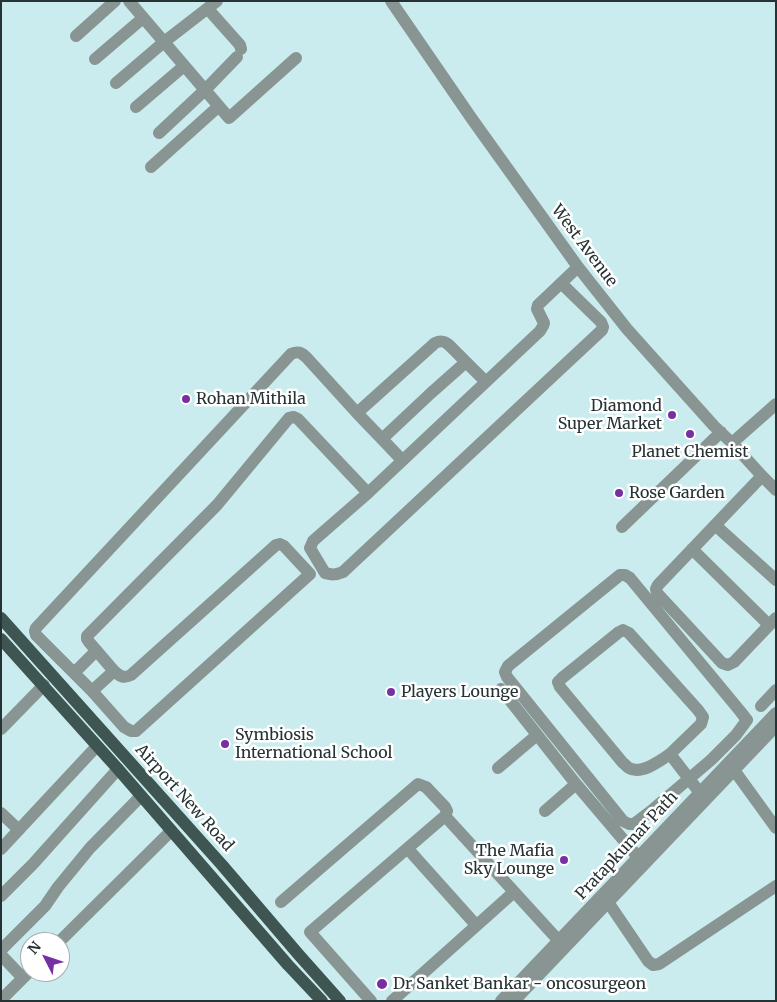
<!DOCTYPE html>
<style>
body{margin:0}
#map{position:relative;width:777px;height:1002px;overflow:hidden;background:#caecee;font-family:Merriweather,serif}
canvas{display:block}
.frame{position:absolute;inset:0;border:2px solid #263334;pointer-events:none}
.north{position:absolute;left:20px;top:932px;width:50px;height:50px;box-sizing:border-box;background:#fff;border:1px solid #a8adae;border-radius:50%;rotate:311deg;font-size:14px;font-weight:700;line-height:20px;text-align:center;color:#263334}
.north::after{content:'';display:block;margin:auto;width:18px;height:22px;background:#7630a3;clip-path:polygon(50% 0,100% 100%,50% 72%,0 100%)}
</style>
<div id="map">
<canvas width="777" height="1002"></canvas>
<div class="frame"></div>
<div class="north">N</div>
</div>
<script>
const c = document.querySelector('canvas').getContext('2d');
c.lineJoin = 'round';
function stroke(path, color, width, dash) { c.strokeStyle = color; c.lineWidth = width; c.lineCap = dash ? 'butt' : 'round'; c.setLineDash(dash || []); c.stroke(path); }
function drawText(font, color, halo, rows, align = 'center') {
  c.font = font + ' Merriweather,serif'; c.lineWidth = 5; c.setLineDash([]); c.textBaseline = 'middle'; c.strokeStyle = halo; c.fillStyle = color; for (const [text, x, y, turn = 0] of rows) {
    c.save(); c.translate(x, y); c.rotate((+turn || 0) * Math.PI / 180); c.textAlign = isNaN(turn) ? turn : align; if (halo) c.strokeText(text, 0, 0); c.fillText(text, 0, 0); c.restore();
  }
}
const minor = new Path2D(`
 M 129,1 L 229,118 L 296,58
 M 391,1 L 472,119 L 578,267 L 627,329 L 714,426 L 732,443 L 762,476 L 776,490
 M 208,9 L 240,45 L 241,49
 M 76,36 L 115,1
 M 95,59 L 143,18
 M 116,83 L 164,42 L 217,1
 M 136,107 L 184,66
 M 159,133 L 205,90 L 237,57
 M 151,167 L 219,106
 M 561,283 L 601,322 L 603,327 L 602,330 L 343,572 C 336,575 332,575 325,573 L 310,548 L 313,541 L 368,493 L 540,331 L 543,326 L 544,323 L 537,309 L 538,305 L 578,267
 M 357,413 L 382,439
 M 732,443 L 776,404
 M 402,460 L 382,439 L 431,393 L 466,362
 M 762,476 L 658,585 L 656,589 L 657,593 L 722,663 L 728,665 L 734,662 L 776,618
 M 715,525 L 776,580
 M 622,527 L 721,432
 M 280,544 L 284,546 L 310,574 L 136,731 L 131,731 L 124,727 L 92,691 L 114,671 C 120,676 123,679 131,675 L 276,545 Z
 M 692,549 L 769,625
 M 620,575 L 625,575 L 630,578 L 740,711 L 747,720 L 736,735 L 711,760 L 651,811 L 634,824 L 629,824 L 623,821 L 507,677 L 505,672 L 508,666 Z
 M 114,671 L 89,642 L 87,639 L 87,636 L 217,505 L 289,418 L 294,417 L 298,419 L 368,493
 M 74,673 L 96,651
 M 501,689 L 576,784 L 643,863
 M 92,691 L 36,635 L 35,631 L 36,628 L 291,354 C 298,351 301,352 307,358 L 357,413 L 435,343 C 441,340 445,341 450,346 L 485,381
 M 761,706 L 776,690
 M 1,729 L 44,685
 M 670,754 L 701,724 L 703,717 L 698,710 L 629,633 L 623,630 L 619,632 L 562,678 L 558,682 L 560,687 L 623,763 C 625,764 627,767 629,768 C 641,775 660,761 670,754 L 700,793
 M 498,768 L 537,735
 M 734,770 L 776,828
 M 545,811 L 576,784
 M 1,813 L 19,830
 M 445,816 L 559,941
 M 1,849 L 97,746
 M 408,849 L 476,925
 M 1,896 L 33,864 L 118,769
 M 281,902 L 418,784 L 426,787 L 445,807 L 447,811 L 445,816 L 310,932 L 371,1001
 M 608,902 L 648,961 L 653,965 L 659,964 L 776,886
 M 59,942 L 171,831
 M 1,950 L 45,906 L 58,887 L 90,848 L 141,796
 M 1,955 L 23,978
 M 1,1000 L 30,971
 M 392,1001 L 514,892
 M 501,1001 L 776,713
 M 514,1001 L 776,726`);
const major = new Path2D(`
 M 1,618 L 222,865 L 299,955 L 340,1001
 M 1,639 L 118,769 L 288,965 L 322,1001`);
const markers = [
 [186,399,5,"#7630a3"],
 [672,415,5,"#7630a3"],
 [690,434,5,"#7630a3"],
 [619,493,5,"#7630a3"],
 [391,692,5,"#7630a3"],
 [225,744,5,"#7630a3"],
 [564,860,5,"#7630a3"],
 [382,984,6,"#7630a3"]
];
const streetNames = [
 ["West Avenue",584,246,53],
 ["Airport New Road",184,798,48],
 ["Pratapkumar Path",627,846,-47]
];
const poiNames = [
 ["Rohan Mithila",196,399],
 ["Diamond",662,406,"right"],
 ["Super Market",662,424,"right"],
 ["Planet Chemist",690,452,"center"],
 ["Rose Garden",629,493],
 ["Players Lounge",401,692],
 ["Symbiosis",235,735],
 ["International School",235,753],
 ["The Mafia",554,851,"right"],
 ["Sky Lounge",554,869,"right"],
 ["Dr Sanket Bankar - oncosurgeon",393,984]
];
stroke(minor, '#889592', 12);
stroke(major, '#3e5551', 12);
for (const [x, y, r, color] of markers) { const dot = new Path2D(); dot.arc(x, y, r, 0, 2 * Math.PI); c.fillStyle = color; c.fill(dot); stroke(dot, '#fff', 2); }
drawText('16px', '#263334', '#fff', streetNames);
drawText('16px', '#263334', '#fff', poiNames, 'left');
</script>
